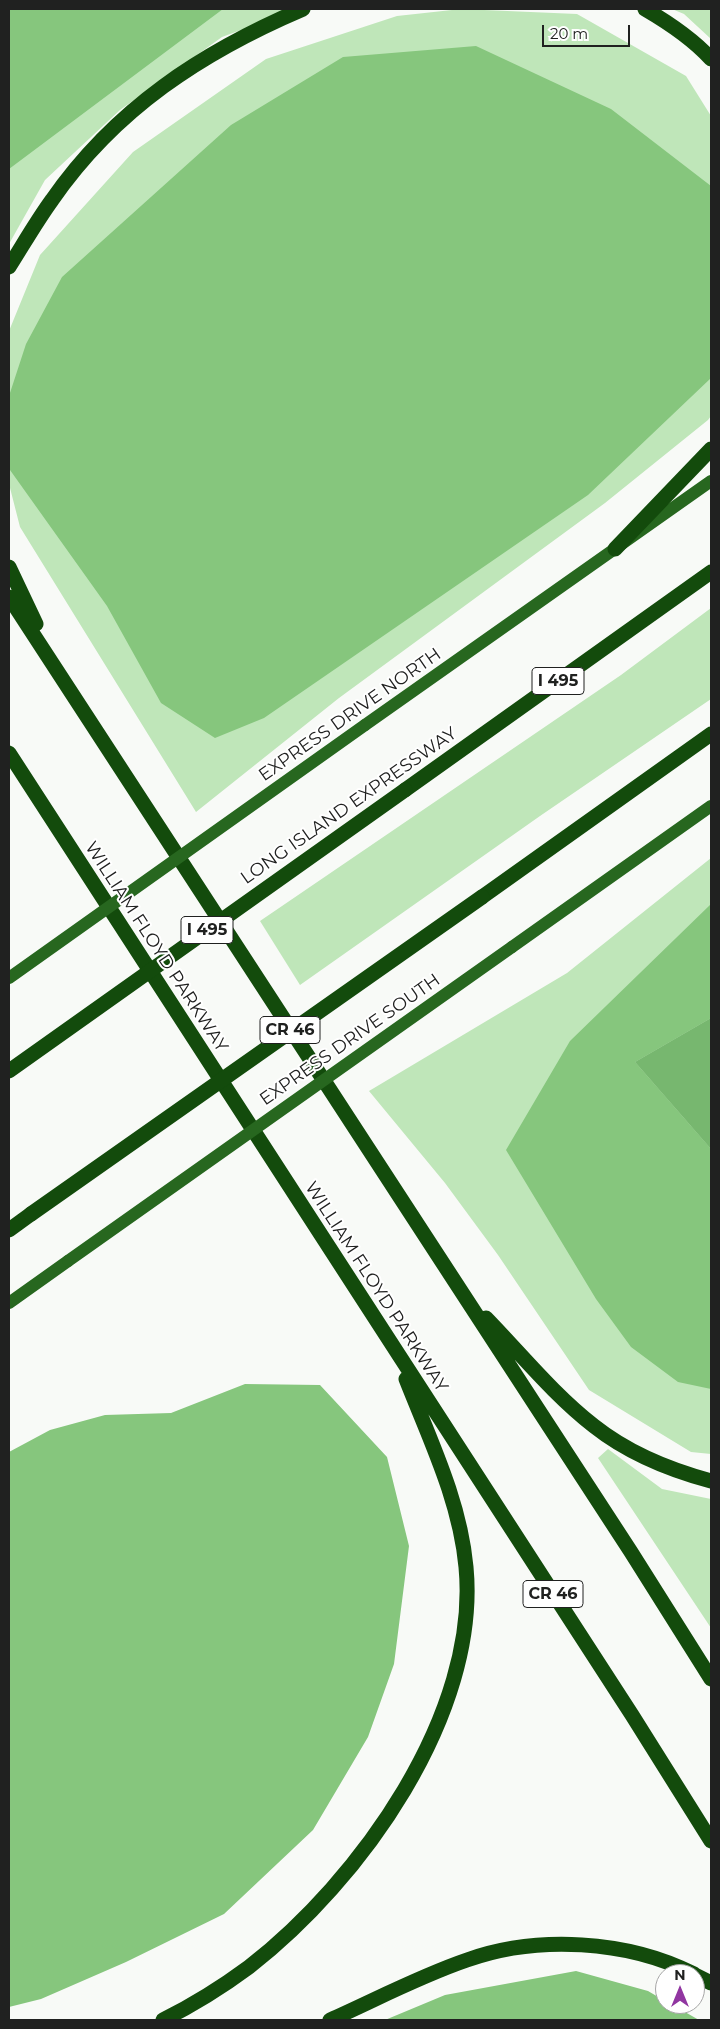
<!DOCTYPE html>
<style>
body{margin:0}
#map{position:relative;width:720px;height:2029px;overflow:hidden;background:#f8faf7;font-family:Montserrat,sans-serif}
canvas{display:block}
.frame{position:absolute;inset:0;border:10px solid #202120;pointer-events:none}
.north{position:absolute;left:655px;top:1964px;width:50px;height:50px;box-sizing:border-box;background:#fff;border:1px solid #a6a6a6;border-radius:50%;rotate:0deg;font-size:14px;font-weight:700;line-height:20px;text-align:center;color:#202120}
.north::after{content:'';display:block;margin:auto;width:18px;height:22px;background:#9136a1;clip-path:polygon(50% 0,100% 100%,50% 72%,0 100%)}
.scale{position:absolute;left:542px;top:25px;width:88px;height:22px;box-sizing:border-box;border:2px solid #202120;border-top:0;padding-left:6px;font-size:15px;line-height:18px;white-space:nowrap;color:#202120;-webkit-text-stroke:4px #fff;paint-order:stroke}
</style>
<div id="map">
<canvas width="720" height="2029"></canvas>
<div class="frame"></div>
<div class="north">N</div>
<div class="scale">20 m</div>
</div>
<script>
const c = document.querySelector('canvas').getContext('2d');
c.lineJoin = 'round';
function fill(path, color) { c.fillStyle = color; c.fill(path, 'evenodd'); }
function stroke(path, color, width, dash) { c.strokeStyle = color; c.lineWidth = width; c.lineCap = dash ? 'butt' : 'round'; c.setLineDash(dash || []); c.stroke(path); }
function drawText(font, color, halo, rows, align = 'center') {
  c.font = font + ' Montserrat,sans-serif'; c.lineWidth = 4; c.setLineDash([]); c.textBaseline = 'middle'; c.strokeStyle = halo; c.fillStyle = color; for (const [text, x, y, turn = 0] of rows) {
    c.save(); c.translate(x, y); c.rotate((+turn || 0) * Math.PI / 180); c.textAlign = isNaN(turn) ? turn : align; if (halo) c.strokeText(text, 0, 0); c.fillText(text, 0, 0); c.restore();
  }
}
const green = new Path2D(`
 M 9,9 L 298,9 L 222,37 L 120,110 L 45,180 L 9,244 Z
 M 461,9 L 577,14 L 686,76 L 711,116 L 711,416 L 708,420 L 605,503 L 339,698 L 196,812 L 20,527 L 9,484 L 9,331 L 40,255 L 133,152 L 266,59 L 397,16 Z
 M 672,9 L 711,9 L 711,39 L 684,14 Z
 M 711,608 L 711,699 L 540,816 L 300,985 L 260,921 L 621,675 Z
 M 711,858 L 711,1454 L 691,1452 L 589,1390 L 498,1255 L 445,1183 L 369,1091 L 567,973 Z
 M 608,1449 L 662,1489 L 711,1499 L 711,1628 L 598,1458 Z`);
const forest = new Path2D(`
 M 9,9 L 223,9 L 9,169 Z
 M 476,46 L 611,109 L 711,186 L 711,378 L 588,495 L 264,718 L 215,738 L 161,703 L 107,606 L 10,470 L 9,396 L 26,344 L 62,277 L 231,125 L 343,57 Z
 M 711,904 L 711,1018 L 635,1062 L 711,1149 L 711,1389 L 678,1382 L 631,1347 L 596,1299 L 506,1150 L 570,1041 Z
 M 245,1384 L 320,1385 L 387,1457 L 409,1546 L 394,1664 L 368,1737 L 313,1830 L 224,1914 L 126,1962 L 41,1999 L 9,2007 L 9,1452 L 50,1430 L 105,1415 L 171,1413 Z
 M 576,1971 L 648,1991 L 665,2001 L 665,2004 L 671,2004 L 699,2020 L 385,2020 L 445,1995 Z`);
const water = new Path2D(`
 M 711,1018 L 711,1149 L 635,1062 Z`);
const major = new Path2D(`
 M 365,725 L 711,481
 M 512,947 L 711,806
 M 9,1303 L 68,1261`);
const highway = new Path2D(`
 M 645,9 C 669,23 692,38 711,59
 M 9,267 C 23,245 36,222 52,200 C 115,109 202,52 303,9
 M 615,549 L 711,449
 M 9,567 L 36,624
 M 9,597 L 631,1552 L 711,1679
 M 9,753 L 632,1715 L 711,1841
 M 405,790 L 711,572
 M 482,897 L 711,734
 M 9,1230 L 31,1214
 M 486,1318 C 521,1354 554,1395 594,1426 C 628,1453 670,1470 711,1481
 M 695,1975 L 711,1983
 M 163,2020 C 193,2005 222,1987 249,1967 C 360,1881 480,1714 466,1567 C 460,1501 430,1440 406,1379
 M 330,2020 C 375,2000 420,1976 467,1960 C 537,1935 627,1940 694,1974`);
const majorBridge = new Path2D(`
 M 9,978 L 365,725
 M 68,1261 L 512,947`);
const highwayBridge = new Path2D(`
 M 9,1071 L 405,790
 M 31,1214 L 482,897`);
const shields = [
 [558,681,52],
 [207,930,52],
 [290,1030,60],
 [553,1594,60]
];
const shieldNames = [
 ["I 495",558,681],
 ["I 495",207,930],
 ["CR 46",290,1030],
 ["CR 46",553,1594]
];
const streetNames = [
 ["EXPRESS DRIVE NORTH",350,715,-35],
 ["LONG ISLAND EXPRESSWAY",349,806,-35],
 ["WILLIAM FLOYD PARKWAY",156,947,57],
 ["EXPRESS DRIVE SOUTH",350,1040,-35],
 ["WILLIAM FLOYD PARKWAY",376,1287,57]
];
fill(green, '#bfe6b9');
fill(forest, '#86c67d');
fill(water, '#77b76f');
stroke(major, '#27671f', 12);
stroke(highway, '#134b0c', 15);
stroke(majorBridge, '#27671f', 12);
stroke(highwayBridge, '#134b0c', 15);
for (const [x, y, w] of shields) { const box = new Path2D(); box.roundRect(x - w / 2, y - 13.5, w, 27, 4); c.fillStyle = '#fff'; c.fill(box); stroke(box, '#202120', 1); }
drawText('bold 16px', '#202120', null, shieldNames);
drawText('18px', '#202120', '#fff', streetNames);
</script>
